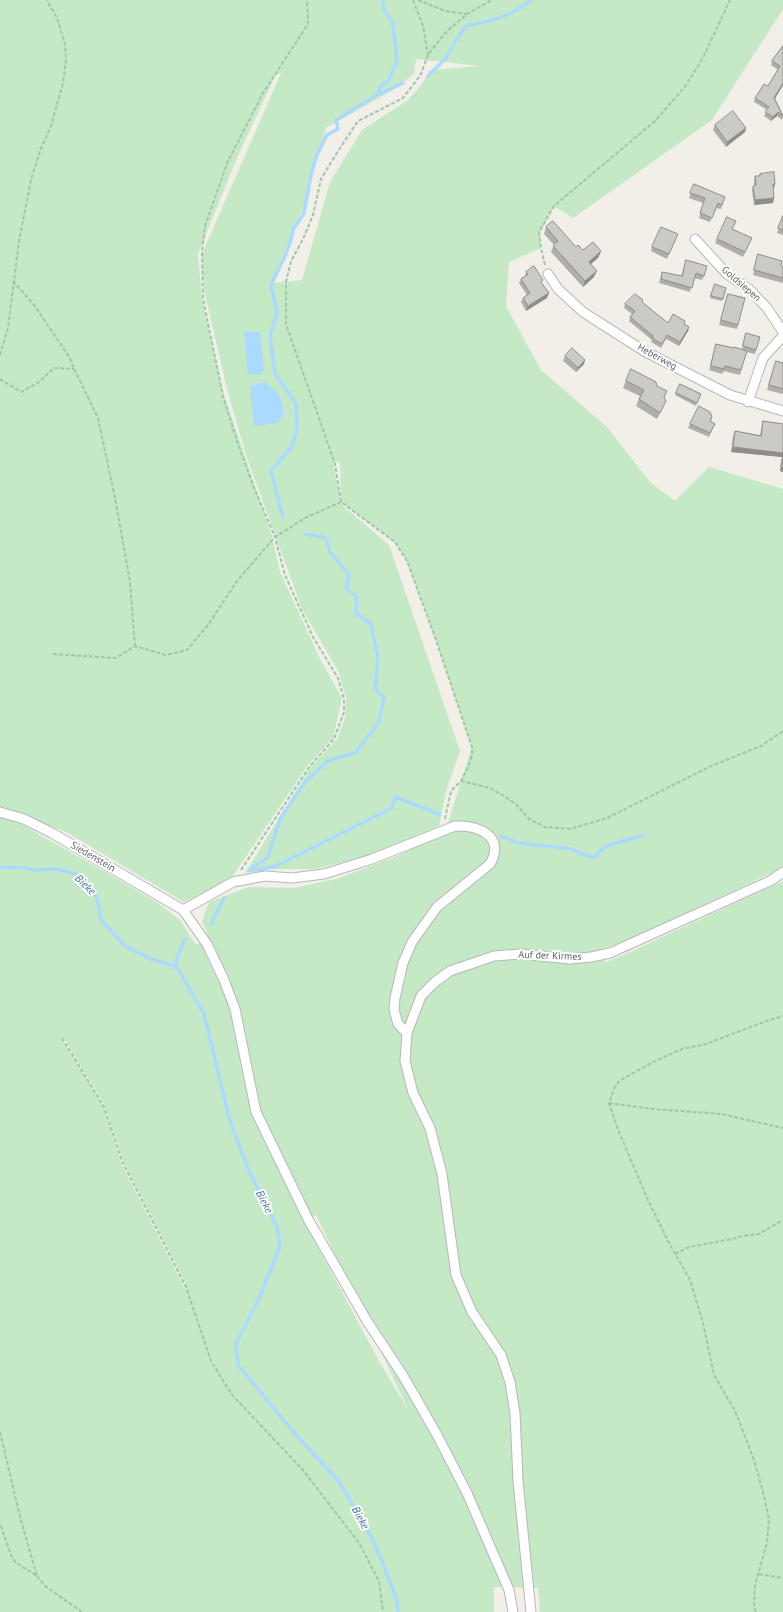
<!DOCTYPE html>
<style>
body{margin:0}
canvas{display:block;background:#f1efe8}
</style>
<canvas width="783" height="1612"></canvas>
<script>
const c = document.querySelector('canvas').getContext('2d');
c.lineJoin = 'round';
function fill(path, color) { c.fillStyle = color; c.fill(path, 'evenodd'); }
function stroke(path, color, width, dash) { c.strokeStyle = color; c.lineWidth = width; c.lineCap = dash ? 'butt' : 'round'; c.setLineDash(dash || []); c.stroke(path); }
function drawText(font, color, halo, rows, align = 'center') {
  c.font = font + ' "PT Sans",sans-serif'; c.lineWidth = 4; c.setLineDash([]); c.textBaseline = 'middle'; c.strokeStyle = halo; c.fillStyle = color; for (const [text, x, y, turn = 0] of rows) {
    c.save(); c.translate(x, y); c.rotate((+turn || 0) * Math.PI / 180); c.textAlign = isNaN(turn) ? turn : align; if (halo) c.strokeText(text, 0, 0); c.fillText(text, 0, 0); c.restore();
  }
}
const green = new Path2D(`
 M 0,0 L 783,0 L 783,9 L 712,120 L 573,218 L 554,206 L 540,233 L 541,248 L 509,262 L 506,306 L 541,370 L 606,426 L 650,482 L 675,501 L 709,467 L 783,489 L 783,866 L 778,870 L 628,940 L 597,951 L 606,962 L 628,953 L 783,881 L 783,1612 L 540,1612 L 538,1588 L 494,1587 L 494,1612 L 0,1612 L 0,816 L 19,823 L 116,878 L 159,904 L 180,920 L 196,945 L 209,937 L 202,921 L 209,902 L 249,887 L 294,888 L 336,879 L 395,857 L 445,832 L 472,747 L 436,640 L 407,561 L 395,542 L 341,502 L 340,462 L 333,463 L 341,504 L 389,545 L 460,751 L 446,791 L 439,826 L 371,855 L 315,869 L 275,869 L 245,873 L 310,768 L 337,739 L 345,718 L 346,699 L 339,673 L 302,609 L 246,455 L 228,393 L 204,290 L 202,254 L 281,73 L 275,76 L 237,158 L 198,254 L 202,300 L 224,395 L 272,536 L 280,572 L 321,661 L 342,698 L 333,738 L 308,765 L 230,880 L 184,902 L 66,832 L 0,807 ZM 416,59 L 480,66 L 430,70 L 422,84 L 408,100 L 362,130 L 330,182 L 302,280 L 271,283 L 304,206 L 326,128 L 393,90 L 414,74 ZM 63,1037 L 105,1106 L 123,1160 L 186,1284 L 185,1289 L 121,1163 L 103,1106 L 62,1040 ZM 315,1215 L 316,1215 L 409,1411 L 380,1363 L 305,1223 Z`);
const water = new Path2D(`
 M 244,331 L 260,332 L 264,370 L 260,375 L 248,374 L 247,369 Z
 M 265,382 C 279,393 282,397 284,414 L 278,423 L 254,426 L 250,386 Z`);
const stream = new Path2D(`
 M 428,76 L 446,58 L 455,42 L 466,26 C 490,21 511,17 531,0
 M 377,94 L 382,85 L 389,80 L 397,61 L 393,23 L 383,8 L 383,0
 M 283,517 L 271,471 L 291,448 L 297,431 L 296,403 L 275,374 L 270,336 L 277,312 L 271,285 L 285,256 L 291,240 L 293,230 L 304,213 L 311,175 L 316,157 L 327,135 L 338,129 L 336,120 L 377,95 L 403,83
 M 501,836 L 518,843 L 572,849 L 586,856 L 594,857 L 606,846 L 644,835
 M 0,867 L 24,868 L 36,870 L 56,869 L 76,874 L 97,897 L 101,920 L 125,946 L 151,959 L 174,966 L 180,972 L 204,1014 L 230,1121 L 249,1171 L 277,1227 L 280,1246 L 259,1299 L 236,1343 L 238,1365 L 291,1429 L 340,1483 L 375,1544 L 396,1597 L 398,1612
 M 249,870 L 268,857 L 280,819 L 305,782 L 329,760 L 355,753 L 379,722 L 384,697 L 375,689 L 378,658 L 371,624 L 356,613 L 357,597 L 346,588 L 349,575 L 330,552 L 326,538 L 306,534
 M 250,870 L 257,870 L 276,866 L 392,808 L 395,797 L 439,814
 M 211,924 L 224,898
 M 174,966 L 185,939`);
const path = new Path2D(`
 M 413,0 L 423,26 L 428,55
 M 418,0 L 445,11 L 467,14
 M 545,265 L 541,248 L 539,232 L 554,206 L 655,121 L 684,88 L 703,58 L 730,0
 M 13,281 L 34,305 L 70,358 L 74,369 L 98,418 L 115,498 L 130,582 L 135,646
 M 0,355 L 8,328 L 19,241 L 31,180 L 40,151 L 51,126 L 63,83 L 66,61 L 65,44 L 57,18 L 47,0
 M 0,379 L 21,392 L 39,382 L 54,368 L 74,369
 M 53,654 L 116,658 L 135,646 L 166,655 L 187,650 L 208,625 L 237,581 L 275,537 L 305,518 L 341,502
 M 461,781 L 490,788 L 504,796 L 516,804 L 529,819 L 545,827 L 570,829 L 607,818 L 711,766 L 761,746 L 783,731
 M 445,819 L 451,791 L 461,781 L 469,765 L 472,755 L 472,747 L 436,640 L 407,561 L 395,542 L 341,502 L 335,464 L 286,324 L 286,282 L 291,261 L 303,239 L 313,215 L 321,179 L 338,151 L 358,121 L 403,98 L 420,76 L 428,55 L 445,33 L 467,14 L 492,0
 M 241,870 L 310,766 L 334,739 L 344,712 L 344,699 L 338,678 L 313,637 L 285,575 L 275,537 L 254,488 L 238,444 L 223,396 L 203,299 L 202,252 L 205,226 L 228,161 L 263,93 L 308,24 L 307,0
 M 62,1038 L 104,1107 L 122,1161 L 186,1287 L 211,1361 L 232,1395 L 303,1470 L 359,1543 L 379,1581 L 383,1612
 M 609,1103 L 653,1109 L 721,1114 L 783,1128
 M 675,1254 L 689,1247 L 732,1239 L 743,1236 L 759,1234 L 783,1220
 M 0,1432 L 20,1517 L 37,1576 L 15,1562 L 11,1555 L 0,1523
 M 759,1574 L 783,1578
 M 37,1576 L 45,1586 L 82,1612
 M 756,1612 L 754,1606 L 755,1585 L 767,1543 L 769,1519 L 762,1488 L 753,1457 L 735,1411 L 714,1375 L 703,1323 L 690,1280 L 668,1241 L 648,1200 L 619,1132 L 609,1103 L 614,1089 L 619,1081 L 653,1062 L 682,1049 L 706,1044 L 769,1020 L 783,1016`);
const minor = new Path2D(`
 M 695,239 L 727,274 L 749,289 L 767,308 L 783,332
 M 548,274 L 558,289 L 583,312 L 644,351 L 730,395 L 783,411
 M 748,402 L 763,358 L 783,336
 M 0,812 L 24,819 L 52,833 L 183,910 L 207,944 L 224,980 L 235,1009 L 256,1112 L 308,1219 L 367,1321 L 402,1374 L 436,1433 L 467,1493 L 509,1590 L 513,1612
 M 183,910 L 233,882 L 265,876 L 292,878 L 324,874 L 372,859 L 455,826 C 478,825 506,836 490,864 L 437,907 L 412,942 L 403,963 L 395,998 L 394,1010 L 398,1024 L 407,1033
 M 531,1612 L 518,1481 L 515,1413 L 510,1382 L 501,1355 L 472,1312 L 456,1275 L 442,1174 L 430,1128 L 413,1093 L 405,1061 L 407,1033 L 421,996 L 435,982 L 450,971 L 494,956 L 520,954 L 570,959 L 591,957 L 610,953 L 772,880 L 783,872`);
const wall = new Path2D(`
 M 783,46 L 783,85 L 775,98 L 783,115 L 783,117 L 782,120 L 777,116 L 771,121 L 764,116 L 767,110 L 754,102 L 755,98 L 768,86 L 778,70 L 771,65 L 772,61 Z
 M 715,125 L 746,128 L 745,132 L 726,147 L 713,130 Z
 M 760,174 L 775,184 L 774,188 L 773,188 L 774,198 L 773,203 L 754,205 L 752,190 L 753,186 L 754,186 L 754,181 L 755,176 L 759,176 Z
 M 694,184 L 725,197 L 721,209 L 716,208 L 710,222 L 699,218 L 703,203 L 689,198 Z
 M 783,216 L 783,235 L 777,233 Z
 M 546,227 L 576,247 L 583,250 L 601,251 L 598,258 L 591,264 L 594,277 L 583,287 L 551,252 L 554,245 L 544,234 Z
 M 733,229 L 750,242 L 743,257 L 715,243 L 717,239 Z
 M 676,239 L 667,259 L 651,251 L 652,247 Z
 M 758,254 L 783,267 L 783,283 L 753,275 Z
 M 685,264 L 704,276 L 702,280 L 694,278 L 690,292 L 659,283 L 662,272 L 681,276 Z
 M 526,272 L 542,283 L 547,298 L 526,311 L 521,302 L 523,298 L 527,295 L 519,283 L 521,279 L 525,276 Z
 M 715,284 L 726,288 L 722,301 L 710,298 Z
 M 728,294 L 738,325 L 737,329 L 719,325 Z
 M 642,303 L 668,323 L 684,324 L 689,327 L 688,331 L 679,346 L 666,339 L 661,348 L 651,342 L 652,340 L 629,321 L 630,317 L 632,314 L 624,308 L 625,304 Z
 M 746,333 L 756,350 L 755,354 L 746,352 L 740,375 L 724,371 L 722,374 L 709,370 L 716,344 L 734,348 L 742,349 Z
 M 565,356 L 584,364 L 576,372 L 563,361 Z
 M 776,361 L 783,363 L 783,394 L 767,390 Z
 M 626,381 L 657,386 L 664,398 L 666,401 L 657,419 L 636,406 L 640,396 L 623,388 Z
 M 680,384 L 701,394 L 696,406 L 675,395 Z
 M 712,417 L 711,421 L 715,424 L 709,437 L 688,428 L 690,424 Z
 M 763,421 L 783,424 L 783,472 L 780,471 L 782,457 L 731,452 L 733,436 L 735,431 L 760,435 L 762,425 Z`);
const shadedWall = new Path2D(`
 M 783,83 L 783,85 L 773,102 L 774,98 Z
 M 778,112 L 777,116 L 771,121 L 773,117 Z
 M 746,128 L 745,132 L 726,147 L 727,142 Z
 M 773,184 L 775,184 L 774,188 L 771,188 Z
 M 774,198 L 773,203 L 754,205 L 755,200 Z
 M 601,251 L 598,258 L 586,268 L 589,262 Z
 M 597,271 L 594,277 L 583,287 L 585,281 Z
 M 549,293 L 547,298 L 526,311 L 528,306 Z
 M 689,327 L 688,331 L 679,346 L 680,342 Z
 M 585,360 L 584,364 L 576,372 L 578,368 Z
 M 733,447 L 783,453 L 783,454 L 782,457 L 731,452 Z
 M 781,467 L 783,467 L 783,472 L 780,471 Z`);
const building = new Path2D(`
 M 783,46 L 783,83 L 774,98 L 783,116 L 778,112 L 773,117 L 765,112 L 769,107 L 755,98 L 764,84 L 768,86 L 780,66 L 772,61 Z
 M 733,111 L 746,128 L 727,142 L 715,125 Z
 M 774,172 L 775,184 L 773,184 L 774,198 L 755,200 L 753,186 L 756,185 L 755,176 L 760,176 L 760,174 Z
 M 694,184 L 725,197 L 722,205 L 718,203 L 712,218 L 700,213 L 705,198 L 690,193 Z
 M 783,216 L 783,230 L 778,228 Z
 M 727,217 L 736,221 L 732,229 L 752,238 L 745,252 L 717,239 Z
 M 553,221 L 576,247 L 578,245 L 583,250 L 593,242 L 601,251 L 589,262 L 597,271 L 585,281 L 553,246 L 558,241 L 546,227 Z
 M 661,227 L 678,234 L 669,254 L 652,247 Z
 M 758,254 L 782,261 L 781,266 L 783,267 L 783,278 L 754,270 Z
 M 686,260 L 707,266 L 704,276 L 696,273 L 692,288 L 661,279 L 662,272 L 682,276 Z
 M 534,266 L 543,280 L 541,282 L 549,293 L 528,306 L 523,298 L 530,293 L 521,279 L 528,274 L 526,272 Z
 M 715,284 L 726,288 L 723,299 L 711,296 Z
 M 635,294 L 643,300 L 642,302 L 668,323 L 673,314 L 685,321 L 684,324 L 689,327 L 680,342 L 667,335 L 662,344 L 652,338 L 653,336 L 630,317 L 635,311 L 625,304 Z
 M 728,294 L 745,298 L 738,325 L 721,320 Z
 M 746,333 L 760,337 L 756,350 L 743,346 Z
 M 716,344 L 734,348 L 734,347 L 747,351 L 741,370 L 725,366 L 724,369 L 711,366 Z
 M 572,348 L 585,360 L 578,368 L 565,356 Z
 M 776,361 L 783,363 L 783,389 L 769,385 Z
 M 631,369 L 656,382 L 657,386 L 667,391 L 664,397 L 666,401 L 660,413 L 639,399 L 644,390 L 626,381 Z
 M 680,384 L 701,394 L 697,403 L 676,393 Z
 M 699,406 L 710,412 L 712,417 L 710,421 L 715,424 L 710,433 L 690,424 Z
 M 763,421 L 783,424 L 783,453 L 733,447 L 735,431 L 761,436 Z
 M 783,455 L 783,467 L 781,467 Z`);
const streetNames = [
 ["Goldsiepen",741,284,41],
 ["Heberweg",657,357,29],
 ["Siedenstein",93,857,30],
 ["Auf der Kirmes",550,956,2]
];
const waterNames = [
 ["Bieke",85,885,44],
 ["Bieke",264,1202,63],
 ["Bieke",360,1518,61]
];
fill(green, '#c5e8c5');
fill(water, '#aadaff');
stroke(stream, '#aadaff', 3.5);
stroke(minor, '#b5b8bc', 11);
stroke(path, '#9cc7a9', 2, [4, 2]);
stroke(minor, '#fff', 9);
fill(wall, '#afaea9');
fill(shadedWall, '#8f8d8a');
fill(building, '#cccac5');
stroke(building, '#8f8d8a', 1);
drawText('10px', '#5f6368', '#fff', streetNames);
drawText('italic 11px', '#4174aa', '#fff', waterNames);
</script>
